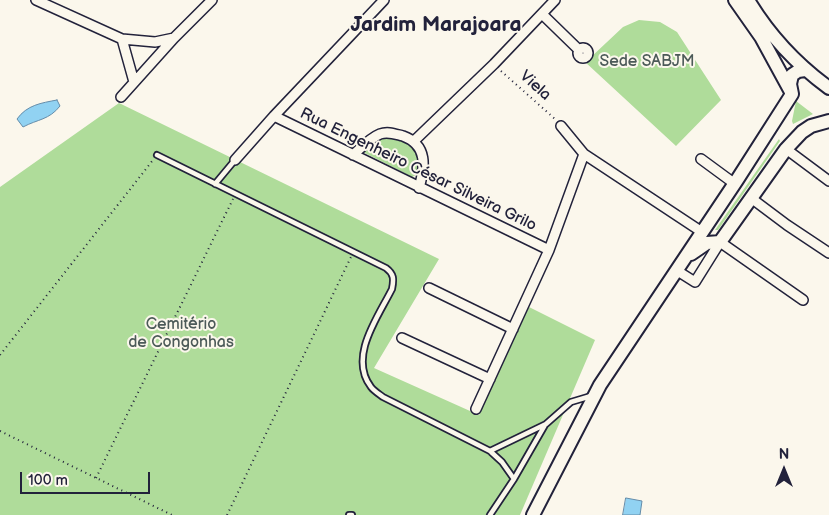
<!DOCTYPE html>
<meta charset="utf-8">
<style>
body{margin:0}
#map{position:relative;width:829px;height:515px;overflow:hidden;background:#fbf7ec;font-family:"Balsamiq Sans",sans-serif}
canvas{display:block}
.north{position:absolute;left:759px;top:445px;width:50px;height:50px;-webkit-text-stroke:4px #fbf7ec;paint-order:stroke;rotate:0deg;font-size:14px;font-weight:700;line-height:20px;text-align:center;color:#22223b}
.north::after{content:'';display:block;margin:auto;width:18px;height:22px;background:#22223b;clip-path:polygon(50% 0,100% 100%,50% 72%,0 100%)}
.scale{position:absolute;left:20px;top:472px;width:130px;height:22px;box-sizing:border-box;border:2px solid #22223b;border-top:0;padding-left:6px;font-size:15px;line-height:18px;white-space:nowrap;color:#22223b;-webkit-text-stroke:4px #fbf7ec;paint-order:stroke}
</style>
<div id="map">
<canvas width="829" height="515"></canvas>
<div class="north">N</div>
<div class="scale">100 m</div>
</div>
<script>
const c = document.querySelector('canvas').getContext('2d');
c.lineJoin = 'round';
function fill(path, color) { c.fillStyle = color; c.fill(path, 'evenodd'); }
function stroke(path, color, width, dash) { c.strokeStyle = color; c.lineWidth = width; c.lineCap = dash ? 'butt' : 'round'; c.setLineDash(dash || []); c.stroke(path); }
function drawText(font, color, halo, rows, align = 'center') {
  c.font = font + ' "Balsamiq Sans",sans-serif'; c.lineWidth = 4; c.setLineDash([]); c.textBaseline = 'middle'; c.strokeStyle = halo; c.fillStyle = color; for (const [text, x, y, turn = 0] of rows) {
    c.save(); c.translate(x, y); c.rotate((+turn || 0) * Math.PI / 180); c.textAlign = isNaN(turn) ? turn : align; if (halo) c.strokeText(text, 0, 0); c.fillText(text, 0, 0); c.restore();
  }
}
const green = new Path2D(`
 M 639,20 L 660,22 L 677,32 L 721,100 L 676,146 L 584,61 L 590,58 L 623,27 Z
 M 796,101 L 813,114 L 793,124 L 792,121 Z
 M 119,103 L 439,259 L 374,368 L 479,415 L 529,307 L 595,340 L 520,515 L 0,515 L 0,187 Z
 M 394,135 L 416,148 L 421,168 L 418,174 L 412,177 L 363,152 L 384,136 Z
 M 779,139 L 780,141 L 718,230 L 715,230 Z`);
const water = new Path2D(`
 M 57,100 L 60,106 C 49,120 38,119 23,127 L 17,119 C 27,105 41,103 57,100 Z
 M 626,498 L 642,501 L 640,515 L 623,515 Z`);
const path = new Path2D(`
 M 588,56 L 590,58
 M 501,71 L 555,119
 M 0,355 L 153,160
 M 0,431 L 172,515
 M 96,478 L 233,199
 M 227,515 L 351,257`);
const lane = new Path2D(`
 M 157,155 L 386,268 C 394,274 394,279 392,289 C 378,317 348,357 371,387 C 374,391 379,394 383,397 L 490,451 L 502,462 L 514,479 L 490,515
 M 215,184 L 235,160
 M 490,451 L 546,424 L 571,402 L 591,396
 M 514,479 L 545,425
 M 349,515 L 352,515`);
const street = new Path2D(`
 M 36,0 L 122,39 L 155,42 L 174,38
 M 542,14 L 579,50
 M 122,39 L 134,82
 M578 53a5 5 0 1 1 10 0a5 5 0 1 1-10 0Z
 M 121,97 L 174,38 L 212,0
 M 274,116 L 549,250
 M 561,126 L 584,154 L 702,232
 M 414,141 L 494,64 L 555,0
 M 786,149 L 829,181
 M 353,155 C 361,148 370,138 380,134 C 388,131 395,134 403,136 C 428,145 425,167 419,188
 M 701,159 L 735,184
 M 235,160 L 274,116 L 384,0
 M 751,198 L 787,225 L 829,253
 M 676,270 L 695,282 L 720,242 L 803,300
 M 429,288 L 513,329
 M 402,338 L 490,379
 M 476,409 L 549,250 L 584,154`);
const secondary = new Path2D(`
 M 735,0 L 761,37 L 791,92
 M 748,0 C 769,35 796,64 829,88
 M 720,242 L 786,149 L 802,132 L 811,126 L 829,121
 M 691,254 L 707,243 L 720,242
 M 533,515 L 600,385 L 737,180 L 792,94 L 790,84 L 792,75 L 798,71 L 805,70`);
const parkNames = [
 ["Sede SABJM",647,62],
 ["Cemitério",181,325],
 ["de Congonhas",181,343]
];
const streetNames = [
 ["Viela",535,86,42],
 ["Rua Engenheiro César Silveira Grilo",418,170,26]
];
const districtNames = [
 ["Jardim Marajoara",436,26]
];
fill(green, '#afdc9a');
fill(water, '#91d2f2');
stroke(water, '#658ca9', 1);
stroke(lane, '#22223b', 8);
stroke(street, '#22223b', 12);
stroke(secondary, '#22223b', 16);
stroke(path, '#22223b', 2, [1, 4]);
stroke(lane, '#fbf7ec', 4.5);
stroke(street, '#fbf7ec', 9);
stroke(secondary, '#fbf7ec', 12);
drawText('16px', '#4c5a58', '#fbf7ec', parkNames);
drawText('16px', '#22223b', '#fbf7ec', streetNames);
drawText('bold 21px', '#22223b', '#fbf7ec', districtNames);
</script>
